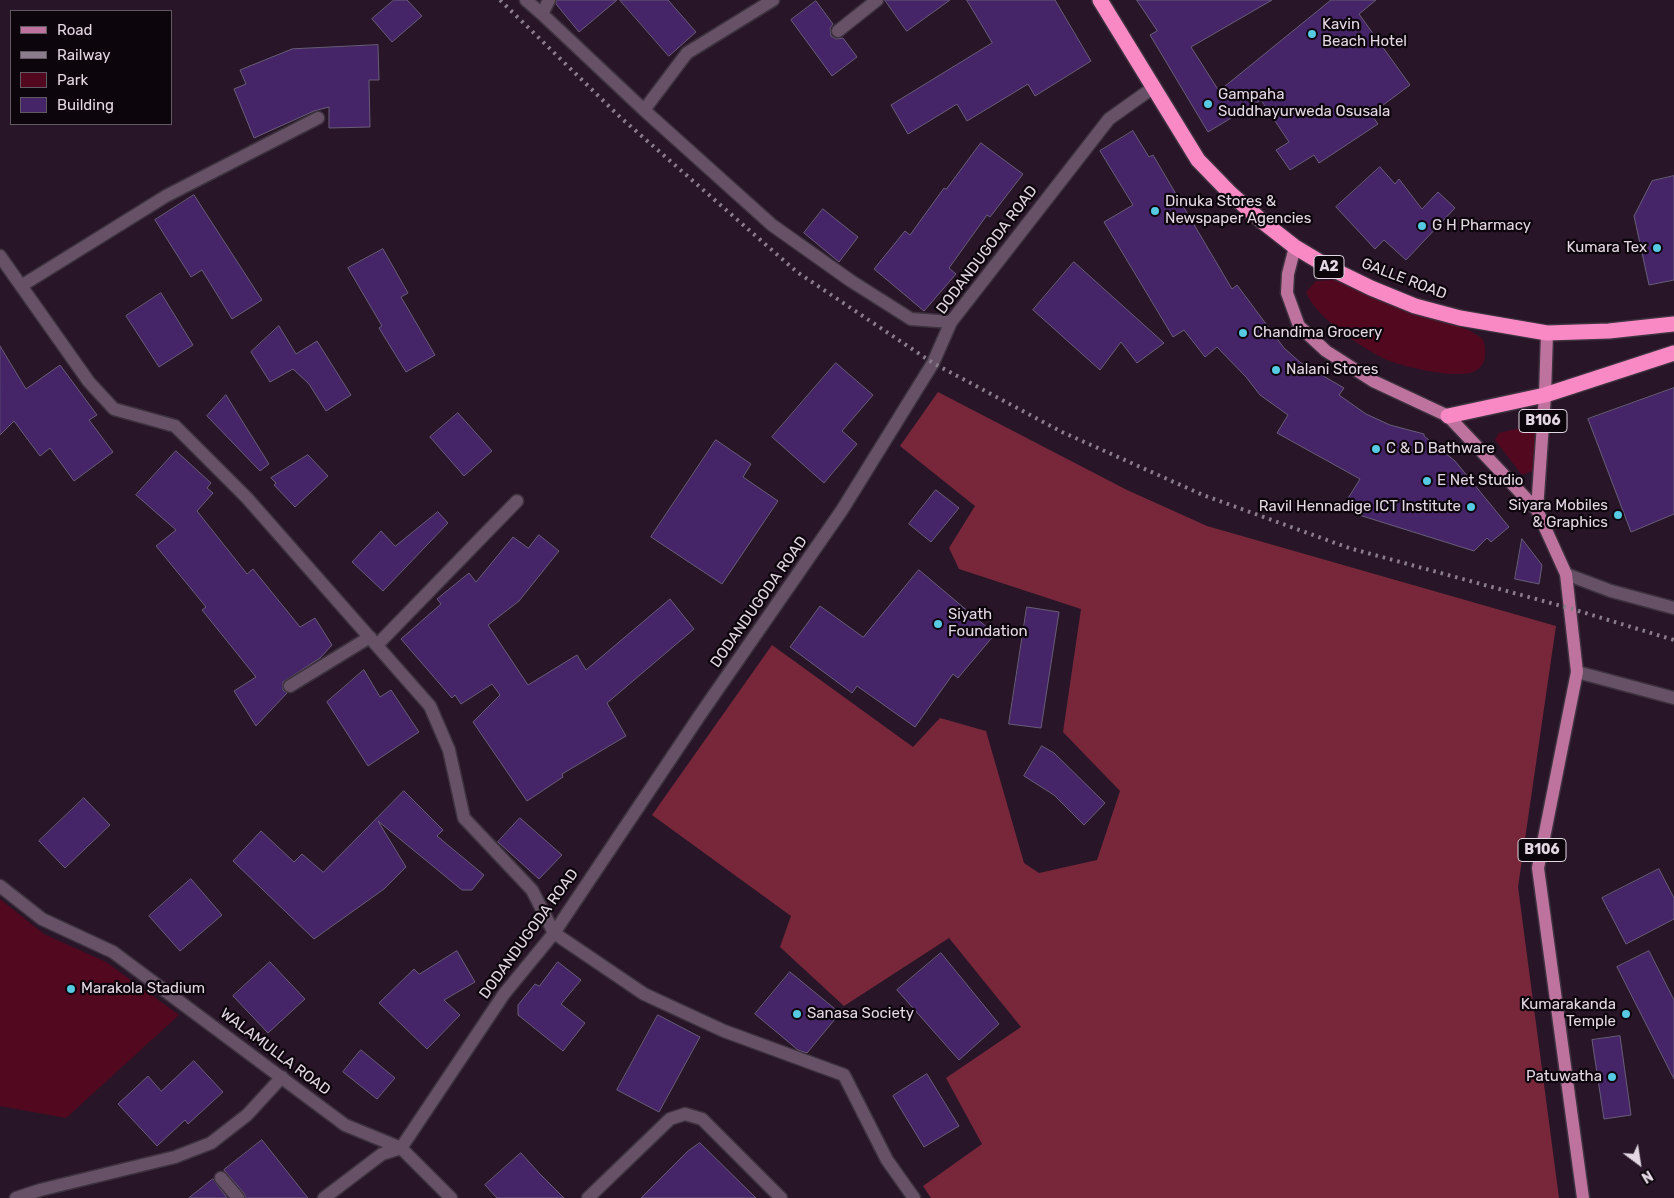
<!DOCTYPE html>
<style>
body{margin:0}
#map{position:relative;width:1674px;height:1198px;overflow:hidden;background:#281628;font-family:Rubik,sans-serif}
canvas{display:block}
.legend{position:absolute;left:10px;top:10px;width:162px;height:115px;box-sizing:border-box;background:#0c050c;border:1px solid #625962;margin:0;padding:6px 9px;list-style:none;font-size:15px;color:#e3d7e3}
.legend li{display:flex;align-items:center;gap:10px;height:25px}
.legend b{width:25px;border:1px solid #625962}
.north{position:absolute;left:1614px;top:1138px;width:50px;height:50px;-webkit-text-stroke:4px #0c050c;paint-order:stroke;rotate:149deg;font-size:14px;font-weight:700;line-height:20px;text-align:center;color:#e3d7e3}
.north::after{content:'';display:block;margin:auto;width:18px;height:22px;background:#e3d7e3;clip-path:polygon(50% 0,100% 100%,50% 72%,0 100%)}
</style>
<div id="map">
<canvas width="1674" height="1198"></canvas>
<ul class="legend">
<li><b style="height:6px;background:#be739f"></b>Road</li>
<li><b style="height:6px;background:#8b7d8b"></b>Railway</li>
<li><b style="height:14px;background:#52081f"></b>Park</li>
<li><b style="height:14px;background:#452567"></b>Building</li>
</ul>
<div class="north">N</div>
</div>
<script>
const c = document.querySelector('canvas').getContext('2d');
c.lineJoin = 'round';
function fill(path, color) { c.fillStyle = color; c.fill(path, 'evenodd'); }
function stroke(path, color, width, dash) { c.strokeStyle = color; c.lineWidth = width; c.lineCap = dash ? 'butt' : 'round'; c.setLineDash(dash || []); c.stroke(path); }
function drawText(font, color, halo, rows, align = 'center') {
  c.font = font + ' Rubik,sans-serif'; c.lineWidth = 4.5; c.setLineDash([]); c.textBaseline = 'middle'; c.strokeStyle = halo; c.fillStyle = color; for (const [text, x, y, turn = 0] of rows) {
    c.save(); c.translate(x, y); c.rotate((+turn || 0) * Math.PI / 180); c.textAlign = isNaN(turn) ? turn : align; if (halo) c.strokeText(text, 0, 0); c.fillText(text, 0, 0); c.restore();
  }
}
const green = new Path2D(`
 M 1333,280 L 1471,331 L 1483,339 C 1486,350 1488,362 1477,370 C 1462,381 1404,367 1387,360 C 1362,348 1316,318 1306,292 L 1316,281 Z
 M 1533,425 L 1537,430 L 1533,471 L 1522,475 L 1495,440 L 1499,433 Z
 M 0,899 L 44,934 L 106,962 L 179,1015 L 66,1118 L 0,1106 Z`);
const forest = new Path2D(`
 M 938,392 L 1127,490 L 1207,526 L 1556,626 L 1518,887 L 1559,1198 L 931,1198 L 923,1186 L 982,1144 L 946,1078 L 1021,1027 L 949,938 L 844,1006 L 780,947 L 791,916 L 652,815 L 772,645 L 913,747 L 940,718 L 986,731 L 1024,863 L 1039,873 L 1097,860 L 1120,791 L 1063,732 L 1081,609 L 959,569 L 949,548 L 975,506 L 900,446 Z`);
const building = new Path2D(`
 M 394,0 L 407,0 L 422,16 L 392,42 L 372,19 Z
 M 557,0 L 617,0 L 579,32 L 556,4 Z
 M 620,0 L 668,0 L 696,32 L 669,56 Z
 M 885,0 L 950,0 L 907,31 Z
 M 967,0 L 1055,0 L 1091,61 L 1035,96 L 1028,84 L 967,121 L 957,104 L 908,134 L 891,105 L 992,43 Z
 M 1137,0 L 1272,0 L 1191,47 L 1219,91 L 1331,0 L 1376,0 L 1359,14 L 1410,85 L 1371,114 L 1378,124 L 1319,163 L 1314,155 L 1290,170 L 1276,150 L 1289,142 L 1261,100 L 1208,132 L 1150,35 L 1157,31 Z
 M 816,1 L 833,24 L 830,28 L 831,36 L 836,39 L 843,38 L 857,57 L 832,76 L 791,20 Z
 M 378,45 L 379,80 L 369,80 L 370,127 L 329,128 L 329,107 L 314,111 L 254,138 L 234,89 L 246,84 L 240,70 L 292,49 Z
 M 1133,131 L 1149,157 L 1153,155 L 1232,289 L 1237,285 L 1284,348 L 1301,363 L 1344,388 L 1339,395 L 1366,414 L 1390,425 L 1424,434 L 1424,436 L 1455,461 L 1509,527 L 1491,542 L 1487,538 L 1474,551 L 1359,515 L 1342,508 L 1360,479 L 1277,433 L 1288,415 L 1260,395 L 1246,377 L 1217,347 L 1205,357 L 1184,330 L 1173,337 L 1104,222 L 1133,205 L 1100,151 Z
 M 981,143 L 1023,174 L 990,217 L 987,215 L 949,268 L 956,274 L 924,311 L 874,269 L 905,231 L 910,235 L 944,188 L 946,189 Z
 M 1380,167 L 1395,184 L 1399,179 L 1422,209 L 1438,192 L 1455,208 L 1406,260 L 1384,240 L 1375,249 L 1336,207 Z
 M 1674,176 L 1674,280 L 1649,285 L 1634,216 L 1652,181 Z
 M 194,195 L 262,300 L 232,319 L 202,270 L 191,277 L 155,220 Z
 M 823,209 L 858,237 L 839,262 L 804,233 Z
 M 383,249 L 408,293 L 401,297 L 435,355 L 406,372 L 379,328 L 382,326 L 348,268 Z
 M 1074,262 L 1164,343 L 1137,363 L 1121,342 L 1100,370 L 1033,310 Z
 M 161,293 L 193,345 L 159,367 L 126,316 Z
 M 279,326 L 296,354 L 317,341 L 351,395 L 326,411 L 309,384 L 293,369 L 270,382 L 251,352 Z
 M 0,346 L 26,389 L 60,365 L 97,415 L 89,420 L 113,452 L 74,481 L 50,448 L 40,456 L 14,421 L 0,435 Z
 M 836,363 L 873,395 L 842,431 L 857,444 L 824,483 L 772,437 Z
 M 1674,388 L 1674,514 L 1631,532 L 1588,419 Z
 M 226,395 L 269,464 L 260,471 L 207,416 Z
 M 458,413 L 492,451 L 464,476 L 430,437 Z
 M 716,440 L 751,464 L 743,477 L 778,501 L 722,584 L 651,537 Z
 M 176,451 L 211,483 L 207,488 L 213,493 L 197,511 L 247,574 L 253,569 L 300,627 L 315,618 L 332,645 L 320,658 L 283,682 L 283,690 L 287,693 L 256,726 L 234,691 L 256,677 L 202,610 L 206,607 L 156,546 L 176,530 L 136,495 Z
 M 308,455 L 328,476 L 295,507 L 274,485 L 276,483 L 271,478 Z
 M 936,490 L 959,508 L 931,542 L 909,524 Z
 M 438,512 L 448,523 L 383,591 L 352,562 L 381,531 L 395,546 Z
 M 539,535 L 559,551 L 519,601 L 488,625 L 528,685 L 577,655 L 586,670 L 670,599 L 694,629 L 607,703 L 626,736 L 562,774 L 563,777 L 527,801 L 473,722 L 500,695 L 492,684 L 461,704 L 455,695 L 452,698 L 401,639 L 441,604 L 437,599 L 469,573 L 476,582 L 513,537 L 528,548 Z
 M 1522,539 L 1542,565 L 1539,584 L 1515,579 Z
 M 919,570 L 995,634 L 958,678 L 953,674 L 915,727 L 857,686 L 852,693 L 790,647 L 820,606 L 863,637 Z
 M 1027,607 L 1059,612 L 1041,728 L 1009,724 Z
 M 364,670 L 380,697 L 391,690 L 419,732 L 368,766 L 327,702 Z
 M 1042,746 L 1054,753 L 1105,803 L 1084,825 L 1054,795 L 1024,776 Z
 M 404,791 L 443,830 L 437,836 L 484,875 L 472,890 L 462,890 L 378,821 L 406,867 L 384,889 L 314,939 L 233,861 L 261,831 L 294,862 L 302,854 L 323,872 Z
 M 84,798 L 110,825 L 65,868 L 39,841 Z
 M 520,818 L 562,855 L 539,879 L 498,842 Z
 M 1659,869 L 1674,898 L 1674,919 L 1626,944 L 1602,898 Z
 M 191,879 L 222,915 L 180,951 L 149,916 Z
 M 457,951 L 475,982 L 444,1000 L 460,1015 L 427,1049 L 379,1003 L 414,969 L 419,974 Z
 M 1649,951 L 1674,1000 L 1674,1079 L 1617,967 Z
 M 941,953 L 999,1024 L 959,1060 L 897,990 Z
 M 270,962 L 305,999 L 268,1033 L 233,996 Z
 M 558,962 L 581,980 L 561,1004 L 585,1023 L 563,1051 L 518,1015 L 518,1005 L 535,984 L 539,986 Z
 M 790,972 L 840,1013 L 807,1053 L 798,1050 L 755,1014 Z
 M 658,1015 L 700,1037 L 659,1112 L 617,1090 Z
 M 1620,1036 L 1631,1115 L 1604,1119 L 1592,1040 Z
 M 361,1050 L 395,1078 L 377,1099 L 343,1072 Z
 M 194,1061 L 223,1092 L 188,1124 L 185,1120 L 157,1146 L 118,1104 L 148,1076 L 161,1091 Z
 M 927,1074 L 959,1126 L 924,1147 L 893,1096 Z
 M 262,1140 L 308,1198 L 246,1198 L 244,1193 L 224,1170 Z
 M 700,1143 L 756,1198 L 641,1198 L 688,1151 Z
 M 521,1153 L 539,1173 L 564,1198 L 497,1198 L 485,1185 Z
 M 213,1179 L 227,1198 L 189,1198 Z`);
const minor = new Path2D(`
 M 526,0 L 542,14
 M 549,0 L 542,14 L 644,110 L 772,225 L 851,281 L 911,319 L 951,322
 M 838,31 L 877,0
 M 644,110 L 687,53 L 773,0
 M 0,256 L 89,382 L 114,409 L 175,426 L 247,498 L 430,706 L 449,750 L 464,818 L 532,890 L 554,933 L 644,994 L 724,1031 L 844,1075 L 887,1160 L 914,1198
 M 21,286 L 166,196 L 318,118
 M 1566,574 L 1611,591 L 1674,608
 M 377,645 L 517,501
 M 1577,672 L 1674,698
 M 290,686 L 370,637
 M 0,886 L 42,919 L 113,952 L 345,1125 L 401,1148 L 451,1198
 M 221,1178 L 238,1198
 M 16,1198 L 40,1190 L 175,1157 L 211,1143 L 247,1115 L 282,1077
 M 324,1198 L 382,1154 L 401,1148 L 504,994 L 554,933 L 700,715 L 842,510 L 933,363 L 951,322 L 1109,119 L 1154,87
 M 588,1198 L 670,1119 L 685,1114 L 702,1119 L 781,1198`);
const major = new Path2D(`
 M 1295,247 L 1288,274 L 1287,293 L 1299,326 L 1326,351 L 1373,381 L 1448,416 L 1537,510 L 1566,574 L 1577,672 L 1538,868 L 1583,1198
 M 1537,510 L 1545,395 L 1547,333`);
const highway = new Path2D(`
 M 1100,0 L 1198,160 L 1231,194 L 1263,222 L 1295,247 L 1330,268 L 1371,288 L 1415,306 L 1460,318 L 1547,333 L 1609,331 L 1674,324
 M 1448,416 L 1545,395 L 1674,353`);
const rail = new Path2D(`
 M 500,0 L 620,117 L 797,272 L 933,363 L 1062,432 L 1203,495 L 1349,548 L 1569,608 L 1674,640`);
const markers = [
 [1312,34,5,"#57c9e2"],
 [1208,104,5,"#57c9e2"],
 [1155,211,5,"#57c9e2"],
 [1422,226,5,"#57c9e2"],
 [1657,248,5,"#57c9e2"],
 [1243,333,5,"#57c9e2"],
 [1276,370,5,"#57c9e2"],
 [1376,449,5,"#57c9e2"],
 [1427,481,5,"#57c9e2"],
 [1471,507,5,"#57c9e2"],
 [1618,515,5,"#57c9e2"],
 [938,624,5,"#57c9e2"],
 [71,989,5,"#57c9e2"],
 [797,1014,5,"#57c9e2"],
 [1626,1014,5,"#57c9e2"],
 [1612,1077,5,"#57c9e2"]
];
const shields = [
 [1329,267,30],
 [1543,421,48],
 [1542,850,48]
];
const shieldNames = [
 ["A2",1329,267],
 ["B106",1543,421],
 ["B106",1542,850]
];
const poiNames = [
 ["Kavin",1322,25],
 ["Beach Hotel",1322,42],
 ["Gampaha",1218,95],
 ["Suddhayurweda Osusala",1218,112],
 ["Dinuka Stores &",1165,202],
 ["Newspaper Agencies",1165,219],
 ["G H Pharmacy",1432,226],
 ["Kumara Tex",1647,248,"right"],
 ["Chandima Grocery",1253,333],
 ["Nalani Stores",1286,370],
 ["C & D Bathware",1386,449],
 ["E Net Studio",1437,481],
 ["Siyara Mobiles",1608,506,"right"],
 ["& Graphics",1608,523,"right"],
 ["Ravil Hennadige ICT Institute",1461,507,"right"],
 ["Siyath",948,615],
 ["Foundation",948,632],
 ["Marakola Stadium",81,989],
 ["Kumarakanda",1616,1005,"right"],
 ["Temple",1616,1022,"right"],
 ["Sanasa Society",807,1014],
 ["Patuwatha",1602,1077,"right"]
];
const streetNames = [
 ["DODANDUGODA ROAD",987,250,-53],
 ["GALLE ROAD",1404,279,21],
 ["DODANDUGODA ROAD",759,602,-55],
 ["DODANDUGODA ROAD",529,934,-54],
 ["WALAMULLA ROAD",275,1052,37]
];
fill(green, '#52081f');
fill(forest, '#78273a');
fill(building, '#452567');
stroke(building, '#685d77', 1);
stroke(minor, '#3e323f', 15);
stroke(major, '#3e323f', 15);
stroke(highway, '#3e323f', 18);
stroke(minor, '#665166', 12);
stroke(major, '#be739f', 12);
stroke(highway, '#f989c5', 15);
stroke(rail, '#8b7d8b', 4, [2.5, 5]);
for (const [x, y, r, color] of markers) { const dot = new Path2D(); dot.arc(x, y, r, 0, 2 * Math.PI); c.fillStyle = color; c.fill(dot); stroke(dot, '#0c050c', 2); }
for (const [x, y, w] of shields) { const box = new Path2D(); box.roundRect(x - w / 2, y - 11.5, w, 23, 4); c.fillStyle = '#0c050c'; c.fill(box); stroke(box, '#e3d7e3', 1); }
drawText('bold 14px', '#e3d7e3', null, shieldNames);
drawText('15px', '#e3d7e3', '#0c050c', poiNames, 'left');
drawText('15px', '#e3d7e3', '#0c050c', streetNames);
</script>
